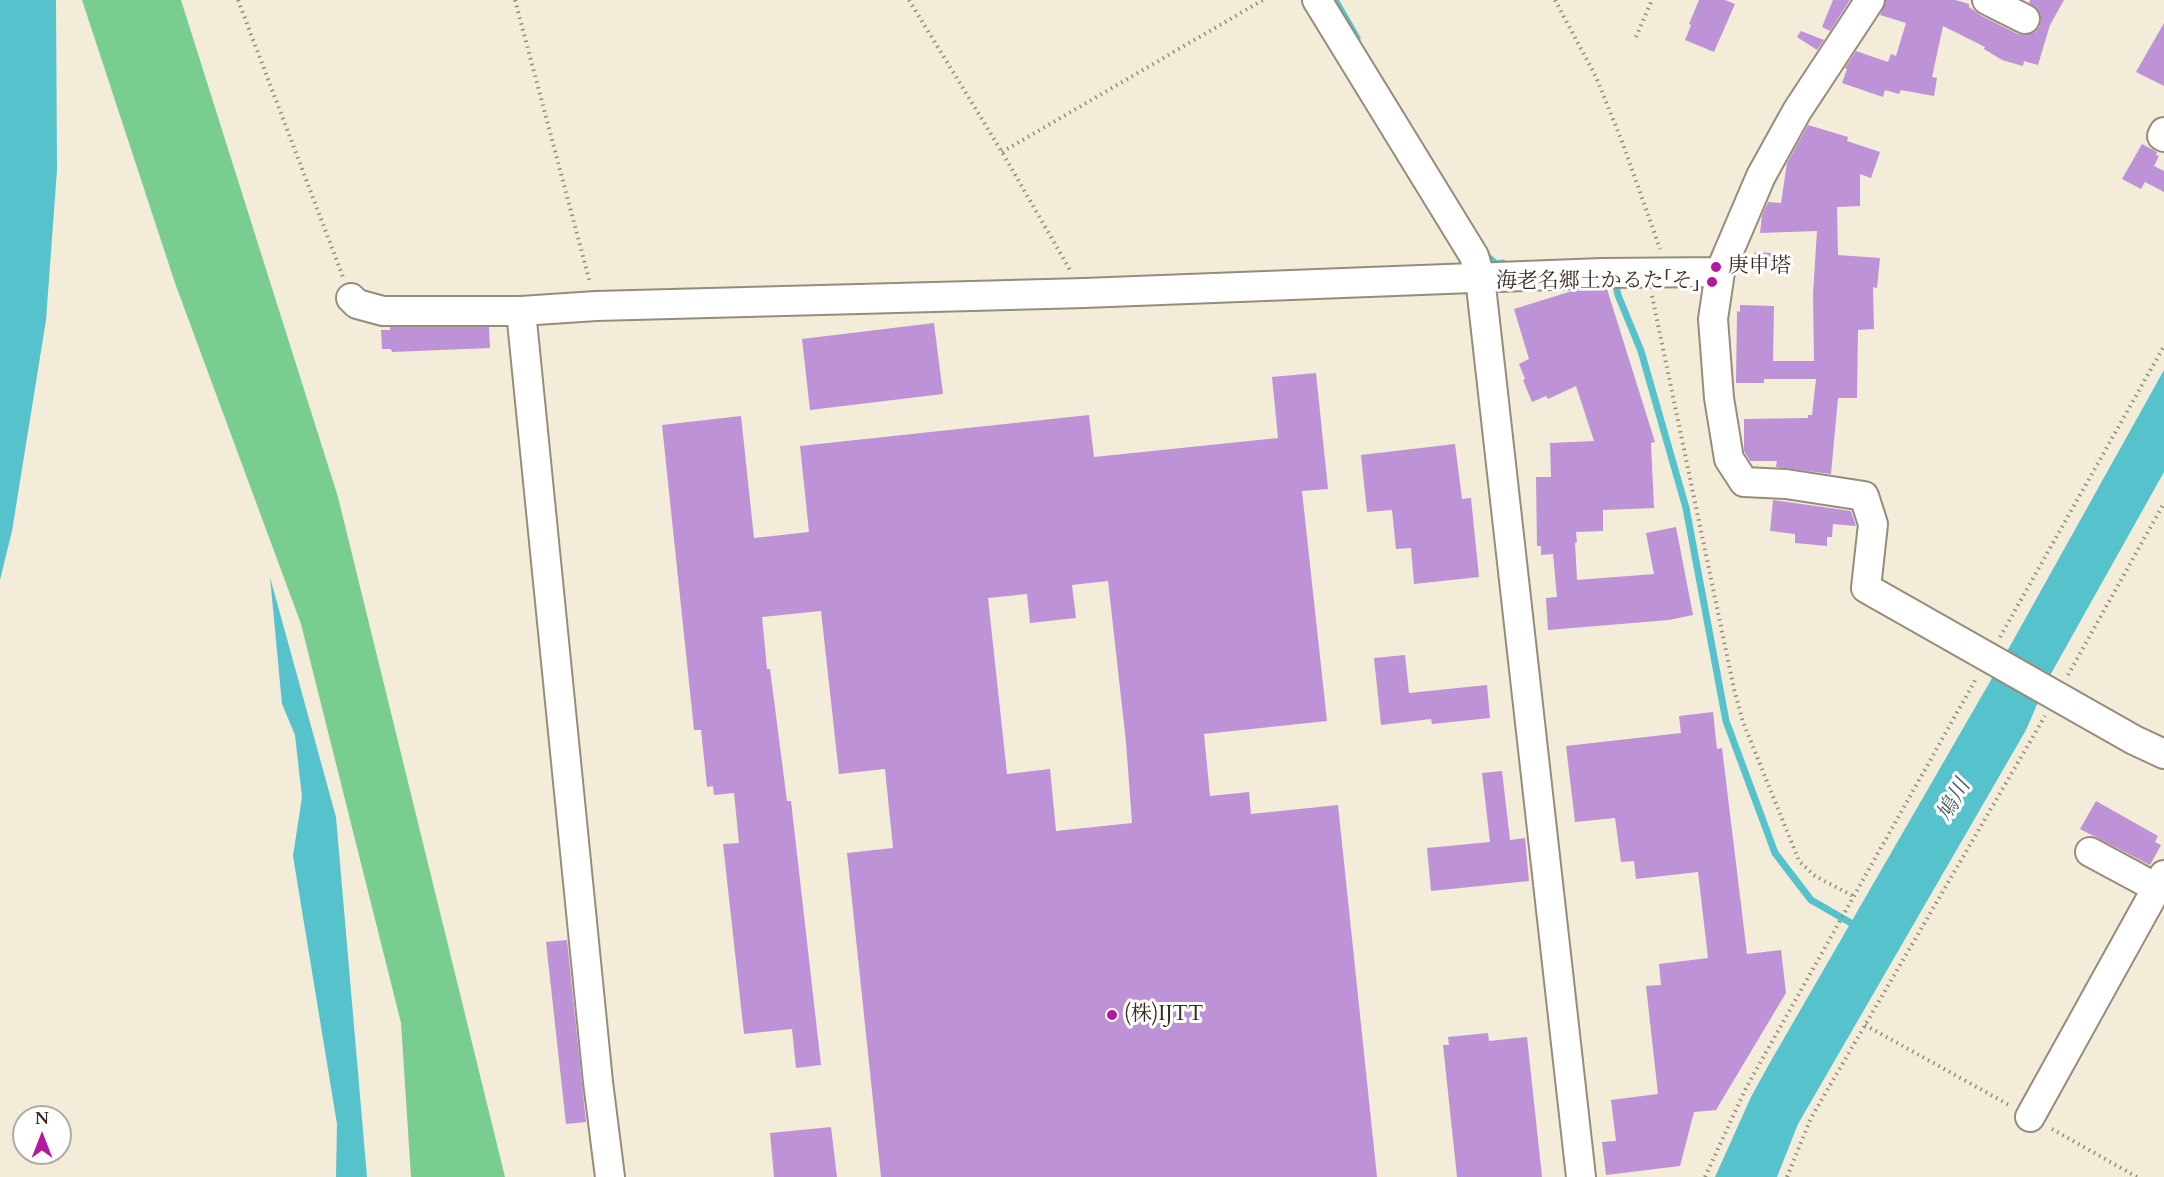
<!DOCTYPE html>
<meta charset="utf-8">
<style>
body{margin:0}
#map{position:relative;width:2164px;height:1177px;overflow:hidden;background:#f3ecd8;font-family:Cardo,serif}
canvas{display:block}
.north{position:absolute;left:12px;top:1105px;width:60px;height:60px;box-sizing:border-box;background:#fff;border:2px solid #b1aaa5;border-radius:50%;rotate:0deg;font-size:16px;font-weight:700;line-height:24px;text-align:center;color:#3b2a1e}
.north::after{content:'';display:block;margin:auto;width:21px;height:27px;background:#b5179e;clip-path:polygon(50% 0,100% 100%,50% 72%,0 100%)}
</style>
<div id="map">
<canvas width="2164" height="1177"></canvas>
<div class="north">N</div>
</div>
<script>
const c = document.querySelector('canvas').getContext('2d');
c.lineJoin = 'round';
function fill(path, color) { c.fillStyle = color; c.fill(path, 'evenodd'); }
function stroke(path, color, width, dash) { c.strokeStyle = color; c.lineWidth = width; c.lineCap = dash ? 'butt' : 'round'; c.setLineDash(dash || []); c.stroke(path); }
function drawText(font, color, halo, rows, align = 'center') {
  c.font = font + ' Cardo,"Noto Serif JP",serif'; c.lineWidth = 6; c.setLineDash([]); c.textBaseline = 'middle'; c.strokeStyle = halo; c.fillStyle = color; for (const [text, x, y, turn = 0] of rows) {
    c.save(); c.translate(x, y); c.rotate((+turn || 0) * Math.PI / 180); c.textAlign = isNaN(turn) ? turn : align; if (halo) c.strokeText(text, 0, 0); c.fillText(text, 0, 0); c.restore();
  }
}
const green = new Path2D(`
 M 82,0 L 181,0 L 338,497 L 505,1177 L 411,1177 L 401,1023 L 301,624 L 175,283 Z`);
const water = new Path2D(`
 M 0,0 L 56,0 L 57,170 L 46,320 L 12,531 L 0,580 Z
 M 2164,370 L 2164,472 L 2048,679 L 2026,730 L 1798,1124 L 1777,1177 L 1715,1177 L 1751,1097 L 1768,1066 L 1995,673 Z
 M 270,577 L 336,817 L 367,1177 L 336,1177 L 337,1124 L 293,856 L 302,797 L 295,735 L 282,704 Z`);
const stream = new Path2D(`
 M 1335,0 L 1357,38
 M 1482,252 L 1496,264 L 1503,263
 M 1614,278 L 1618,295 L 1641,351 L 1686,508 L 1726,721 L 1775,853 L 1811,900 L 1858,927`);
const building = new Path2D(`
 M 1699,0 L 1725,0 L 1735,4 L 1714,52 L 1685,40 L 1691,25 L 1689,24 Z
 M 1833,0 L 1850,0 L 1830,31 L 1822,27 Z
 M 1886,0 L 1955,0 L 1969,4 L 1969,7 L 1980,15 L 2018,34 L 2025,35 L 2035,32 L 2040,26 L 2041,19 L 2038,9 L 2029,3 L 2030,0 L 2064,0 L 2050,25 L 2038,65 L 2024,61 L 2023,66 L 2002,60 L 1984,49 L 1985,47 L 1943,26 L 1932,77 L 1937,78 L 1934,96 L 1901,90 L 1899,94 L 1885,90 L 1883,97 L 1842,83 L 1847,69 L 1845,68 L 1856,51 L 1888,62 L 1891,54 L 1896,56 L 1906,23 L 1880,15 Z
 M 2164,23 L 2164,86 L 2136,72 Z
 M 1801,31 L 1824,40 L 1817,50 L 1797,37 Z
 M 1808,125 L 1848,137 L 1847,141 L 1880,152 L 1871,178 L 1860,174 L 1860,206 L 1837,207 L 1838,255 L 1880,258 L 1877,288 L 1873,287 L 1874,329 L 1858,330 L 1857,398 L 1838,398 L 1831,474 L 1776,467 L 1777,461 L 1750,461 L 1744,451 L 1744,419 L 1808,418 L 1808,415 L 1812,415 L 1816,379 L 1764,379 L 1764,383 L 1736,383 L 1737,311 L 1740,312 L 1740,305 L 1774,306 L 1773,361 L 1814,361 L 1813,294 L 1817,231 L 1760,233 L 1762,215 L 1768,202 L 1781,203 L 1787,163 Z
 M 2142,144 L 2157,152 L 2156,155 L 2159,156 L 2154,166 L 2164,171 L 2164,192 L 2145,182 L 2141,189 L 2122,179 Z
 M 1755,252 L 1772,253 L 1770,270 L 1753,268 Z
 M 1607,289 L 1655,442 L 1651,443 L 1654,508 L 1603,510 L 1603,531 L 1576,532 L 1577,542 L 1575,543 L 1577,580 L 1654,574 L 1646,533 L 1676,527 L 1693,615 L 1669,620 L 1548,630 L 1546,598 L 1557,597 L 1553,554 L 1541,555 L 1541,546 L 1537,546 L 1536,477 L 1551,477 L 1550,443 L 1594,441 L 1576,386 L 1548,399 L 1546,396 L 1532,402 L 1523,380 L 1525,379 L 1519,364 L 1529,359 L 1514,309 L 1572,291 Z
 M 934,323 L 943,394 L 810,410 L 802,339 Z
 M 390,327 L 489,327 L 490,348 L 392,352 L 391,349 L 382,349 L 381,330 L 390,330 Z
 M 1316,373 L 1328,489 L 1302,491 L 1327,721 L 1204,734 L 1210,796 L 1249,792 L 1251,814 L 1338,805 L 1377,1177 L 881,1177 L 847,853 L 893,848 L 885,769 L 839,774 L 821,611 L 762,617 L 767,669 L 770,669 L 787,801 L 791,801 L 821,1065 L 796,1068 L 792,1029 L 744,1034 L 723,844 L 739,843 L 734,793 L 714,795 L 713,786 L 707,787 L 701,730 L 694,730 L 662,425 L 741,416 L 754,538 L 809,532 L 800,446 L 1089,415 L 1094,457 L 1278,438 L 1272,377 ZM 1108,581 L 1126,742 L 1132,823 L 1056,831 L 1050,769 L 1007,774 L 988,598 L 1027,594 L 1030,623 L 1076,618 L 1072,585 Z
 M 1455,444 L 1462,499 L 1471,498 L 1479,577 L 1414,584 L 1411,548 L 1396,549 L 1392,510 L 1367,512 L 1361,455 Z
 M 1773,500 L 1851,511 L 1856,526 L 1833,524 L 1832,537 L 1827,537 L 1827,546 L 1795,543 L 1795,534 L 1770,531 Z
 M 1405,655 L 1409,693 L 1487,685 L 1490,718 L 1432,724 L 1431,719 L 1381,725 L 1374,658 Z
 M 1713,712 L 1717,749 L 1722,748 L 1747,954 L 1781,950 L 1786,993 L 1716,1110 L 1694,1112 L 1680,1166 L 1606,1175 L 1602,1142 L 1616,1141 L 1611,1100 L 1658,1094 L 1646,986 L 1661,985 L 1659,964 L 1708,958 L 1698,872 L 1636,879 L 1634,861 L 1621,862 L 1615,818 L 1575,822 L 1566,746 L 1681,733 L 1679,716 Z
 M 1502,771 L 1510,840 L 1525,838 L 1529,881 L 1431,891 L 1427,848 L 1490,842 L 1482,773 Z
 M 2096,801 L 2158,836 L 2155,842 L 2161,845 L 2150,865 L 2080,829 Z
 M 567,940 L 586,1122 L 566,1124 L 546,942 Z
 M 1488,1033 L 1489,1041 L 1527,1037 L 1542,1177 L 1457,1177 L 1443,1045 L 1449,1045 L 1448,1037 Z
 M 831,1127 L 837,1177 L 774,1177 L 770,1133 Z`);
const path = new Path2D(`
 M 238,0 L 343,277
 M 515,0 L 590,283
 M 909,0 L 1002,152 L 1070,270
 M 1555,0 L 1596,77 L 1623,144 L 1660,249
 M 1636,37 L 1652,0
 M 1002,152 L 1263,0
 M 1652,296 L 1734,689 L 1743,722 L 1799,861 L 1815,876 L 1853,896
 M 2000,637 L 2164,346
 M 2068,675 L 2164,503
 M 1865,1025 L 2009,1105
 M 2052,1129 L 2137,1177
 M 1705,1177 L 1746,1088 L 1977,677
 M 1787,1177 L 1811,1118 L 2045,716`);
const minor = new Path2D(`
 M 1317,0 L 1474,256 L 1480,277 L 1581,1177
 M 1870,0 L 1797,111 L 1761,176 L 1720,272 L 1713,319 L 1719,398 L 1729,459 L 1744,482 L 1786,484 L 1864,496 L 1873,524 L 1866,588 L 2134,740 L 2164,754
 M 1987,0 L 2025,19
 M 2164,132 L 2162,136 L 2164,137
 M 351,298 L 357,304 L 383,311 L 521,311 L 596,306 L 1084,293 L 1602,273 L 1720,272
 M 521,311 L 598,1082 L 610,1177
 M 2090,852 L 2157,888
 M 2030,1117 L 2164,875`);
const markers = [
 [1716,267,6,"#b5179e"],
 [1712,282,6,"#b5179e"],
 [1112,1015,6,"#b5179e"]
];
const poiNames = [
 ["庚申塔",1728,267],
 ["海老名郷土かるた「そ」",1700,282,"right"],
 ["(株)IJTT",1124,1015]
];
const waterNames = [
 ["鳩川",1955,801,-61]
];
fill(green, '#7acd90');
fill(water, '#55c2cc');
stroke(stream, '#55c2cc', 7);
fill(building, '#be92d6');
stroke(minor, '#978b7b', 32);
stroke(path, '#978b7b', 4, [1.5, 4.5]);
stroke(minor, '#fff', 28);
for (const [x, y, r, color] of markers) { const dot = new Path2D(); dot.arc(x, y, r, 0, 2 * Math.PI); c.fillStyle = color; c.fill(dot); stroke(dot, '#fff', 2); }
drawText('21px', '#3b2a1e', '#fff', poiNames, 'left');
drawText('italic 22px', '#445f5b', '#fff', waterNames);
</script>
